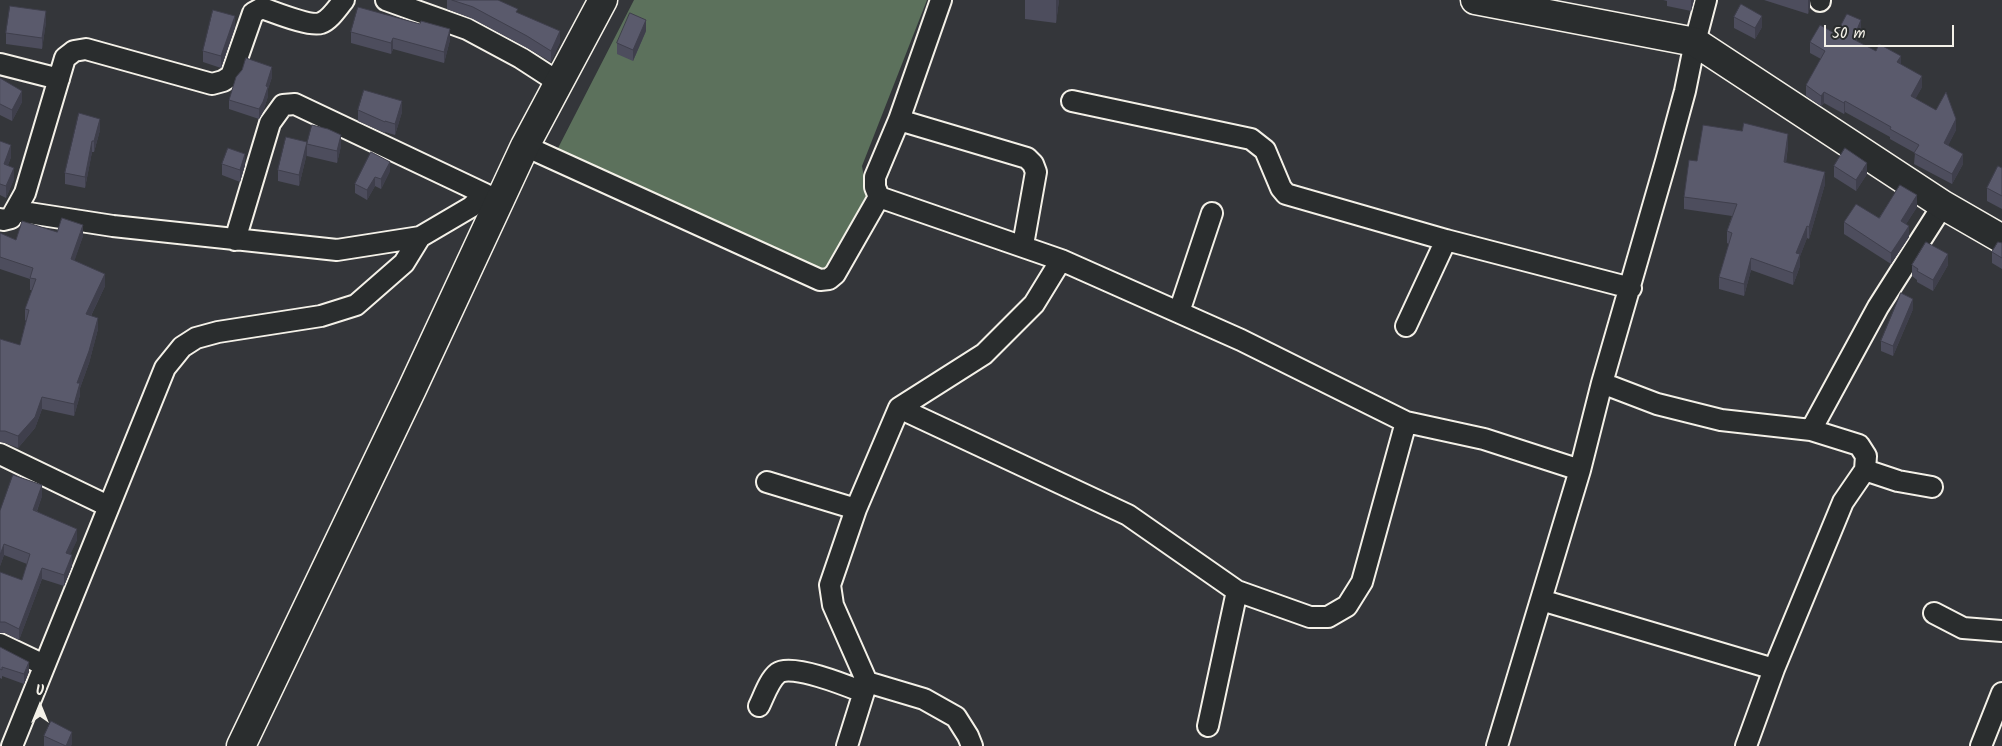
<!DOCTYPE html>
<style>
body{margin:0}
#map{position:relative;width:2002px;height:746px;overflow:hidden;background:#34363a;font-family:Kalam,sans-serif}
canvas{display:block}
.north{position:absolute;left:15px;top:681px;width:50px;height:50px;-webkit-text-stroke:4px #2a2d2e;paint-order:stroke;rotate:0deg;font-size:14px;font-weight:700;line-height:20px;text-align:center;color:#f4f1e8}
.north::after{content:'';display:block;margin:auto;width:18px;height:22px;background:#f4f1e8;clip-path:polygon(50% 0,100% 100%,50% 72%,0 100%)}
.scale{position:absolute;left:1824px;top:25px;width:130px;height:22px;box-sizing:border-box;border:2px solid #f4f1e8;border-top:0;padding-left:6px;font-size:15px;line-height:18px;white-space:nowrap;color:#f4f1e8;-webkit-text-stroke:4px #2a2d2e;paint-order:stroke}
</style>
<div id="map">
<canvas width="2002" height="746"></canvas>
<div class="north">U</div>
<div class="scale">50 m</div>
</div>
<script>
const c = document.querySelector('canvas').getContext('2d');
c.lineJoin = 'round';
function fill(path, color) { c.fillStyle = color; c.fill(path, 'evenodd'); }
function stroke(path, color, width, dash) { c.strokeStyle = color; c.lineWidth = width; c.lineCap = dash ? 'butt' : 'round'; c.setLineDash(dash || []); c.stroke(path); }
const green = new Path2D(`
 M 634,0 L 927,0 L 862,166 L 869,207 L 835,278 L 556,152 Z`);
const street = new Path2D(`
 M 386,0 L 467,29 L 521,58 L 558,82
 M 941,0 L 899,120 L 875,177 L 875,187 L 879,197 L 1061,260 L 1241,340 L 1406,422 L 1484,439 L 1580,470
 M 1820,1 L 1820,0
 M 0,64 L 59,79
 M 1072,101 L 1251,139 L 1265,150 L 1281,188 L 1286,194 L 1446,240 L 1631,288
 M 899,120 L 1027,158 L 1033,164 L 1036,172 L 1023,245
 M 525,146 L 820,280 L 829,279 L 835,274 L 879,197
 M 16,211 L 113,226 L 337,250 L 420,237 L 471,207 L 485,194 L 498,203
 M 0,219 L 3,220 L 11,218 L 25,193 L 65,58 L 74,51 L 86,49 L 212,84 L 223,81 L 231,76 L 253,13 L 262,8 C 274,12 310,27 321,23 C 330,20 338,7 344,0
 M 235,240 L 270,123 L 283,105 L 295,104 L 485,194
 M 1179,312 L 1212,213
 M 1406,326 L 1446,240
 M 1602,383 L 1657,404 L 1721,420 L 1811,430 L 1859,445 L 1866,456 L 1865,470 L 1843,502 L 1774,669 L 1746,746
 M 899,408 L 1128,515 L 1237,591 L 1310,617 L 1328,617 L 1347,606 L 1362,582 L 1406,422
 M 1811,430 L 1878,307 L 1943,205
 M 0,454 L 108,506
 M 1865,470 L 1898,481 L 1932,487
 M 767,482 L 856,509
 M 1541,600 L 1774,669
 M 1934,613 L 1963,628 L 2002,631
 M 0,644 L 44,665
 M 759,706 C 764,696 769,680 778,673 C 791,663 848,686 863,692
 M 1208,726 L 1237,591
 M 12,746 L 165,368 L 182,347 L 196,338 L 218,332 L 321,316 L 356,305 L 404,263 L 420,237
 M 847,746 L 867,682
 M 972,746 L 968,736 L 956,717 L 924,699 L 867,682 L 833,605 L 830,585 L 856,509 L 899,408 L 984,354 L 1034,304 L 1061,260
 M 1497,746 L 1580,470 L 1602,383 L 1666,161 L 1685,91 L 1695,42 L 1706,0
 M 1981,746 L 2002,693`);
const secondary = new Path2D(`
 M 1475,0 L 1695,42 L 1943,205 L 2002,239
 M 241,746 L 412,389 L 525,146 L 603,0`);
const wall = new Path2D(`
 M 447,0 L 498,0 L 560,42 L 551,62 L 527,48 L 473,19 L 447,9 Z
 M 1025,0 L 1059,0 L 1056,23 L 1025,19 Z
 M 1663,0 L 1694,0 L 1691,11 L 1667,6 L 1667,1 Z
 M 1764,0 L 1810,0 L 1810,7 L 1808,14 Z
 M 1734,17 L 1762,27 L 1755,39 L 1734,28 Z
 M 46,22 L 42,49 L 6,44 L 6,33 Z
 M 235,27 L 221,68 L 203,62 L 203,51 Z
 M 646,31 L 633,61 L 617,54 L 617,43 Z
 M 1861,31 L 1856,41 L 1901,64 L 1922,87 L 1915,99 L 1956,130 L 1948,145 L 1963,164 L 1952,184 L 1914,164 L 1915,153 L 1890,139 L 1890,137 L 1845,112 L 1844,114 L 1824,103 L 1821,106 L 1806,96 L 1806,85 L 1821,59 L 1810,53 L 1810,42 L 1836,34 Z
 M 351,32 L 450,40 L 444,63 L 393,49 L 391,54 L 351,43 Z
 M 272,77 L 268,89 L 268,96 L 263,112 L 259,119 L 229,109 L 229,100 Z
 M 0,78 L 22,102 L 12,121 L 0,115 Z
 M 358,110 L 402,112 L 395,135 L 385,132 L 385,133 L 358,121 Z
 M 100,130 L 94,152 L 92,152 L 85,188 L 65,184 L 65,173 Z
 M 0,141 L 11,157 L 8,165 L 14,179 L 6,198 L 0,195 Z
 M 307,144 L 341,146 L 337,163 L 307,156 Z
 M 1788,146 L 1786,163 L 1825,184 L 1809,239 L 1807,238 L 1800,256 L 1800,266 L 1793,285 L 1751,270 L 1744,296 L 1719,289 L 1719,277 L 1729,244 L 1727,243 L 1727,231 L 1732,216 L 1684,209 L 1684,197 L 1697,161 Z
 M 307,153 L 299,186 L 278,181 L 278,170 Z
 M 222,164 L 245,165 L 240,182 L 222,175 Z
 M 1834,166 L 1867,174 L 1856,191 L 1834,177 Z
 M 2002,168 L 2002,209 L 1987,201 L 1987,188 Z
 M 390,171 L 381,189 L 375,186 L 367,200 L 355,193 L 355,184 Z
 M 1917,207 L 1906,224 L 1909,237 L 1891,264 L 1844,234 L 1844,222 L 1879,218 Z
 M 57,232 L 83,236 L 74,261 L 105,286 L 91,316 L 98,329 L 89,363 L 80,388 L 80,395 L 74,416 L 42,409 L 35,428 L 18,448 L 5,443 L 0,442 L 0,339 L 20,345 L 26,321 L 25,320 L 25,309 L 32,290 L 30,290 L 30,279 L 0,269 L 0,233 L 16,240 Z
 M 2002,243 L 2002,269 L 1992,263 L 1992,252 Z
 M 1912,265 L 1948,265 L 1933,291 L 1917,282 L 1917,280 L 1912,276 Z
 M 1913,309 L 1893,356 L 1881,351 L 1881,341 Z
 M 42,496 L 37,511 L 77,540 L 70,554 L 72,566 L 64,586 L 42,579 L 19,640 L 5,633 L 0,633 L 0,572 L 22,580 L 27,564 L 4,555 L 0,566 L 0,511 Z
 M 0,647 L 29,671 L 24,684 L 2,676 L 2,679 L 0,678 Z
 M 44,736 L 72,743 L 71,746 L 44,746 Z`);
const shadedWall = new Path2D(`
 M 1056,0 L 1059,0 L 1056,23 Z
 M 1691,0 L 1694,0 L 1691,11 Z
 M 1808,0 L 1810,0 L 1810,7 L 1808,14 Z
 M 46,11 L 46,22 L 42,49 L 42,38 Z
 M 235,16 L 235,27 L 221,68 L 221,56 Z
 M 1762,16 L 1762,27 L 1755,39 L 1755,28 Z
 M 646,20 L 646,31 L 633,61 L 633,50 Z
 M 1861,20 L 1861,31 L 1853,49 L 1853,39 Z
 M 450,29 L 450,40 L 444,63 L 444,52 Z
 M 560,31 L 560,42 L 551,62 L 551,51 Z
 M 393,38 L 393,49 L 391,54 L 391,43 Z
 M 1901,56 L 1901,67 L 1897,62 Z
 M 272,67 L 272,77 L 268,89 L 268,96 L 263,112 L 259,119 L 259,109 L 266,86 Z
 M 1922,76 L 1922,87 L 1911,107 L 1911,96 Z
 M 22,91 L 22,102 L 12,121 L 12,110 Z
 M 1824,92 L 1824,103 L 1821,106 L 1821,96 Z
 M 402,101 L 402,112 L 395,135 L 395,124 Z
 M 1845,101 L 1845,112 L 1844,114 L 1844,103 Z
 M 100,119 L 100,130 L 94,152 L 94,141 Z
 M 1956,119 L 1956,130 L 1944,154 L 1944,143 Z
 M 1788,134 L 1788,146 L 1784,174 L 1784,162 Z
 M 341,135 L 341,146 L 337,163 L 337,151 Z
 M 92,141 L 92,152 L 85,188 L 85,177 Z
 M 307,142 L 307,153 L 299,186 L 299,175 Z
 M 11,145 L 11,157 L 4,175 L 4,164 Z
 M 245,154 L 245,165 L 240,182 L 240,170 Z
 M 1963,154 L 1963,164 L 1952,184 L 1952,174 Z
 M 390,162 L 390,171 L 381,189 L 381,179 Z
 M 1867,163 L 1867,174 L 1856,191 L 1856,180 Z
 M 14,168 L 14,179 L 6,198 L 6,186 Z
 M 1825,172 L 1825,184 L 1809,239 L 1809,227 Z
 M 375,177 L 375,186 L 367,200 L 367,190 Z
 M 1917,195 L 1917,207 L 1901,232 L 1901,221 Z
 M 83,225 L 83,236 L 71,271 L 71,259 Z
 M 1807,226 L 1807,238 L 1800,256 L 1800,266 L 1793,285 L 1793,273 L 1796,253 Z
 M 1909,226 L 1909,237 L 1891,264 L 1891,253 Z
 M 1948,254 L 1948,265 L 1933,291 L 1933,280 Z
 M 1751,258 L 1751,270 L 1744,296 L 1744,284 Z
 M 105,274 L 105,286 L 86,326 L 86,314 Z
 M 1913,299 L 1913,309 L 1893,356 L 1893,346 Z
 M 98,318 L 98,329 L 89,363 L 80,388 L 80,395 L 74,416 L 74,404 L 77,383 Z
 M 42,397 L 42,409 L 35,428 L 18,448 L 18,436 Z
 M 42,485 L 42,496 L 33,521 L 33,510 Z
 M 77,529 L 77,540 L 66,564 L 66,553 Z
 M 4,544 L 4,555 L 0,566 L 0,555 Z
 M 72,555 L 72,566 L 64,586 L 64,575 Z
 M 42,568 L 42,579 L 19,640 L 19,629 Z
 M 29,662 L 29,671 L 24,684 L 24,674 Z
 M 72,732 L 72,743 L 71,746 L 66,746 Z`);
const building = new Path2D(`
 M 452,0 L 498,0 L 518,9 L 516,12 L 560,31 L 551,51 L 527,36 L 473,7 Z
 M 1741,4 L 1762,16 L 1755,28 L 1734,17 Z
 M 10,6 L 46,11 L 42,38 L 6,33 Z
 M 358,7 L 420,24 L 421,21 L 450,29 L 444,52 L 393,38 L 391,43 L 351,32 Z
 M 213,10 L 235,16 L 221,56 L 203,51 Z
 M 630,13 L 646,20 L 633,50 L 617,43 Z
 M 1847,14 L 1861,20 L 1853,39 L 1876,51 L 1879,44 L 1901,56 L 1897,62 L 1922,76 L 1911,96 L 1936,110 L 1946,92 L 1956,119 L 1944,143 L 1963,154 L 1952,174 L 1914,153 L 1919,145 L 1890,129 L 1891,127 L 1845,101 L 1844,103 L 1824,92 L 1821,96 L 1806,85 L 1825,51 L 1810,42 L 1820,25 L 1836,34 Z
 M 246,58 L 272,67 L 266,86 L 268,87 L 263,102 L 259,109 L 229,100 L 236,77 L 242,70 Z
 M 0,78 L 22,91 L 12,110 L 0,104 Z
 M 364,90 L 402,101 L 395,124 L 385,121 L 385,122 L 358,110 Z
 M 79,113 L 100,119 L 94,141 L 92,141 L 85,177 L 65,173 Z
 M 1744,123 L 1788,134 L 1784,162 L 1825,172 L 1809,227 L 1807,226 L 1796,253 L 1800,254 L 1793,273 L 1751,258 L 1744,284 L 1719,277 L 1732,233 L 1727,231 L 1737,204 L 1684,197 L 1689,160 L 1697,161 L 1703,125 L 1742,131 Z
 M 312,125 L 328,129 L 341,135 L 337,151 L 307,144 Z
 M 286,137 L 307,142 L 299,175 L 278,170 Z
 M 0,141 L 11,145 L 4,164 L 14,168 L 6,186 L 0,184 Z
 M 228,148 L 245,154 L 240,170 L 222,164 Z
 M 1845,148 L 1867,163 L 1856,180 L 1834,166 Z
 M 371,152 L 390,162 L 381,179 L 375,177 L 367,190 L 355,184 Z
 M 1998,166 L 2002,168 L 2002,196 L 1987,188 Z
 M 1900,185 L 1917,195 L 1901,221 L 1909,226 L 1891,253 L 1844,222 L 1856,204 L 1879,218 Z
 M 62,218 L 83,225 L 71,259 L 105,274 L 86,314 L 98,318 L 89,351 L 77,383 L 80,383 L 74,404 L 42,397 L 35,417 L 18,436 L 5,431 L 0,431 L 0,339 L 20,345 L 29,310 L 25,309 L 36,279 L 30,278 L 33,268 L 0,257 L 0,233 L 16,240 L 22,221 L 57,232 Z
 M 1926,242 L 1948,254 L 1933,280 L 1917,271 L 1918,269 L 1912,265 Z
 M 1998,242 L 2002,243 L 2002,258 L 1992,252 Z
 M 1901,293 L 1913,299 L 1893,346 L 1881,341 Z
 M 13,475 L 42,485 L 33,510 L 77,529 L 66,553 L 72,555 L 64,575 L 42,568 L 19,629 L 5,622 L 0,622 L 0,572 L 22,580 L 30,554 L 4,544 L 0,555 L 0,511 Z
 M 0,647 L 29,662 L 24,674 L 2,667 L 2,670 L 0,669 Z
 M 51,721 L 72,732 L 66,746 L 44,736 Z`);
fill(green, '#5c715c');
stroke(street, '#f4f1e8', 24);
stroke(secondary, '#f4f1e8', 31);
stroke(street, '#2a2d2e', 20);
stroke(secondary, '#2a2d2e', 28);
fill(wall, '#4d4d5d');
fill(shadedWall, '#3f3f4c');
fill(building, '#5a5a6c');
stroke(building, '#3f3f4c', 1);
</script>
